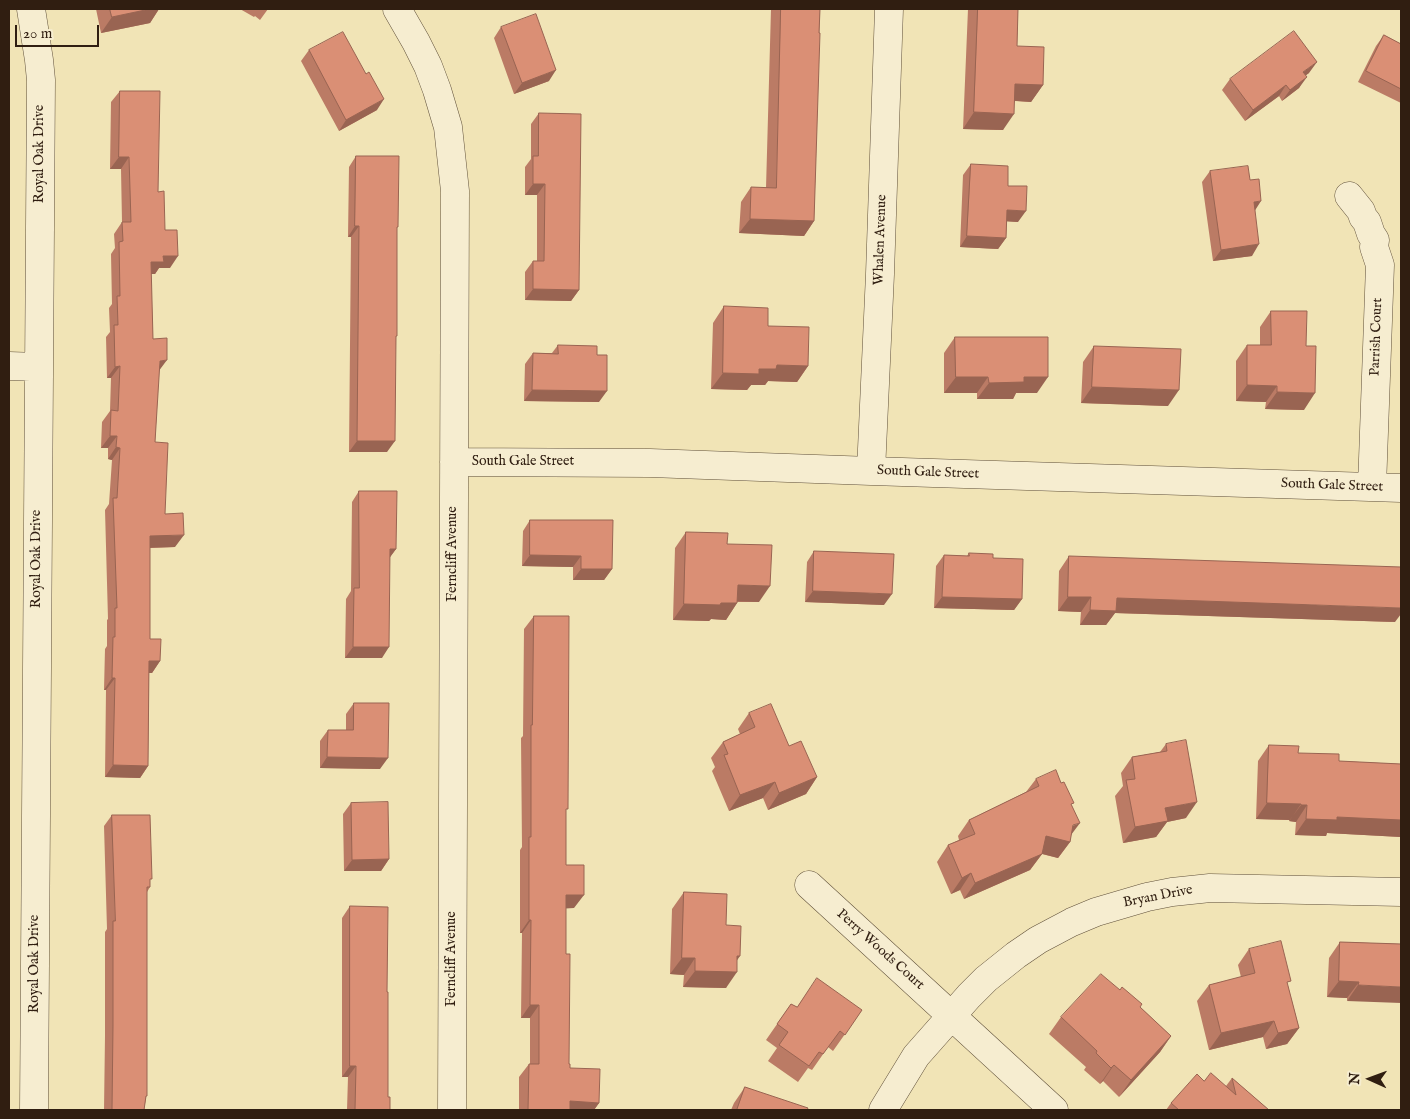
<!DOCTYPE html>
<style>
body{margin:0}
#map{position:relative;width:1410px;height:1119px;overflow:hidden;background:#f1e4b6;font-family:"IM FELL English",serif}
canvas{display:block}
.frame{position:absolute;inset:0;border:10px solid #301e11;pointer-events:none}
.north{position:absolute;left:1345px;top:1054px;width:50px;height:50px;-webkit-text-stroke:4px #f6edd0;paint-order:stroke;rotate:272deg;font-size:14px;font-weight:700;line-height:20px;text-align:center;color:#301e11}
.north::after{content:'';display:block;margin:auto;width:18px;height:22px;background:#301e11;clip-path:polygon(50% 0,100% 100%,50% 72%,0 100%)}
.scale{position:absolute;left:15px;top:25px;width:84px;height:22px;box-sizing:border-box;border:2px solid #301e11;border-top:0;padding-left:6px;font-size:15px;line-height:18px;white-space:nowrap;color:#301e11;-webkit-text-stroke:4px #f6edd0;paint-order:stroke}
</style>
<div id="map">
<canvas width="1410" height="1119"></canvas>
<div class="frame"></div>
<div class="north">N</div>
<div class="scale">20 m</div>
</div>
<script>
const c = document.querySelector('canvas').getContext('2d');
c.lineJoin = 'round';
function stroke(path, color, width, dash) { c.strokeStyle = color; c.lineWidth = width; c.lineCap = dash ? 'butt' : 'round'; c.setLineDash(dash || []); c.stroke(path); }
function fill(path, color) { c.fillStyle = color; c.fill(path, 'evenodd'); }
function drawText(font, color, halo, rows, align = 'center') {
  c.font = font + ' "IM FELL English",serif'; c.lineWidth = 5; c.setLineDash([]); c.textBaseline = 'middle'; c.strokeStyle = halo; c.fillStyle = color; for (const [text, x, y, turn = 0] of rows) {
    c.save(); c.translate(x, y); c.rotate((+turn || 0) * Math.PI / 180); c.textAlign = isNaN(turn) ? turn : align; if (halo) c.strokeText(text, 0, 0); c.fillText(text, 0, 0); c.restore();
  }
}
const street = new Path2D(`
 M 31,9 L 39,60 L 41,80 L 34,1110
 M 397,9 L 416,42 L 428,66 L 437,90 L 448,127 L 455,191 L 452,1110
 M 1349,196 L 1361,211 L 1363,217 L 1367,222 L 1371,234 L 1375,240 L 1374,247 L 1380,265 L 1372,487
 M 9,366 L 38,367
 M 454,462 L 650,463 L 871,471 L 1401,488
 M 871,471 L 880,274 L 889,9
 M 809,885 L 1054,1110
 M 883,1110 L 916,1056 L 969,996 L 986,979 L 1016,955 L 1038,940 L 1072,922 L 1096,912 L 1147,897 L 1172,892 L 1210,888 L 1401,892`);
const wall = new Path2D(`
 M 96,9 L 159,9 L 150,23 L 101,33 Z
 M 240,9 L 268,9 L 260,20 L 255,16 L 254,17 Z
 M 771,9 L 820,9 L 814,221 L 804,236 L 739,233 L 741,202 L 751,187 L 766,188 Z
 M 968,9 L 1018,9 L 1017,46 L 1043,85 L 1031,102 L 1015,101 L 1003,130 L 963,129 Z
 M 501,27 L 549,81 L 514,94 L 494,38 Z
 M 1384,35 L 1401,44 L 1401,103 L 1358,82 L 1376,46 Z
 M 309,50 L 366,74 L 377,110 L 339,131 L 301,61 Z
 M 1309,73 L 1306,75 L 1299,88 L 1282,101 L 1279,96 L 1245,121 L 1222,90 L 1230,79 Z
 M 120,91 L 158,192 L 165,230 L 170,268 L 159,268 L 155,274 L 151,274 L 153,339 L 159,371 L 155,442 L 165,514 L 175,547 L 150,548 L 150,639 L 160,661 L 152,673 L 149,673 L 148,766 L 140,778 L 105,777 L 106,690 L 104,690 L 105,649 L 107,646 L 107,620 L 108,619 L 105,510 L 109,504 L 112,460 L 108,459 L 108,448 L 101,448 L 102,422 L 110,411 L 111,378 L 107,378 L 106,337 L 110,332 L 109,308 L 112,304 L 111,254 L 115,248 L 114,234 L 122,222 L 121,169 L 110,169 L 111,102 Z
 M 539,113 L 579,290 L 571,301 L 525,300 L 525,272 L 533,261 L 537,261 L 537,195 L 525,195 L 525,167 L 531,159 L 531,124 Z
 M 356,156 L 397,229 L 396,339 L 387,452 L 349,452 L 351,237 L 348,237 L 349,167 Z
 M 971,164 L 1008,186 L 1018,222 L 1007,221 L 1006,238 L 998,249 L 960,247 L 963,175 Z
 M 1210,171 L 1250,180 L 1255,211 L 1252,256 L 1213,261 L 1202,182 Z
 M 724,306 L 768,326 L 808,366 L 797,382 L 768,381 L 765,385 L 751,385 L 747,390 L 711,389 L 713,323 Z
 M 1271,311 L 1304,410 L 1265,409 L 1266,402 L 1236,401 L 1236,361 L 1247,345 L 1260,345 L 1260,327 Z
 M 955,337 L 1037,393 L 1016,393 L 1013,399 L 977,399 L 977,393 L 944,393 L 944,353 Z
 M 558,345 L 599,402 L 524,401 L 525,364 L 533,353 L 552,353 Z
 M 1094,346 L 1168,406 L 1081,403 L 1083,362 Z
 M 359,491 L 396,549 L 390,557 L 382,658 L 345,658 L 346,599 L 351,591 L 352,502 Z
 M 530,520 L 612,569 L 604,580 L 573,580 L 573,567 L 522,566 L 523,531 Z
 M 686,532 L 727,544 L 759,602 L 737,602 L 737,603 L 726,620 L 711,619 L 709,621 L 673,620 L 675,548 Z
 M 814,551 L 884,605 L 805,602 L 807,562 Z
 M 969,553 L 993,558 L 1022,599 L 1014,610 L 934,608 L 936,566 L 944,555 L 967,556 Z
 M 1069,556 L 1395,622 L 1115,613 L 1106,625 L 1080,625 L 1081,612 L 1058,611 L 1059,571 Z
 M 534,616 L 566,813 L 566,865 L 574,908 L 566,908 L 566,954 L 569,1064 L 570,1068 L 599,1103 L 594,1110 L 519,1110 L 519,1077 L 529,1064 L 530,1064 L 530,1018 L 521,1018 L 522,933 L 520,933 L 520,850 L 522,847 L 521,738 L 523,736 L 524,629 Z
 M 354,703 L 380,769 L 320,768 L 320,741 L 328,730 L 346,730 L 346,714 Z
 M 749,713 L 789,746 L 817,777 L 806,794 L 768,810 L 763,798 L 729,811 L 712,771 L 715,767 L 711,758 L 723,742 L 740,734 L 738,729 Z
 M 1166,744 L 1186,818 L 1167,822 L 1156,837 L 1123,843 L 1115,796 L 1123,786 L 1121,773 L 1132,757 L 1160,752 Z
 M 1269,745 L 1298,753 L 1339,761 L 1401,764 L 1401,837 L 1327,833 L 1326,836 L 1295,835 L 1296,822 L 1289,821 L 1290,820 L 1256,819 L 1258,761 Z
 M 1036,779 L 1072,806 L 1071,835 L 1070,842 L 1058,858 L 1042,854 L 1030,870 L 964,899 L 960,890 L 951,894 L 937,862 L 948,845 L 959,840 L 958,836 L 969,820 L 1026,792 Z
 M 351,803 L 389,859 L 381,871 L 344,871 L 343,814 Z
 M 112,815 L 150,881 L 150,887 L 147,892 L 146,1098 L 144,1110 L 104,1110 L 105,1036 L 105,932 L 107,929 L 104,826 Z
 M 684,892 L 726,925 L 737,959 L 726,988 L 683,987 L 684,975 L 670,974 L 672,909 Z
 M 350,906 L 387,992 L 388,1097 L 390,1110 L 347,1110 L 348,1077 L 342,1077 L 342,918 Z
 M 1340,942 L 1401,944 L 1347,1001 L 1347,998 L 1327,997 L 1329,958 Z
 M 1249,949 L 1288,986 L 1299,1028 L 1287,1044 L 1266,1049 L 1263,1037 L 1209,1050 L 1197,1001 L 1209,985 L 1241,977 L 1238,965 Z
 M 1120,990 L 1140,1007 L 1171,1036 L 1160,1052 L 1119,1097 L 1103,1081 L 1100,1084 L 1084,1070 L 1086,1067 L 1049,1034 L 1061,1017 Z
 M 791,1004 L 797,1007 L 862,1010 L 833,1051 L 828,1047 L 812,1070 L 808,1068 L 798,1082 L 768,1061 L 777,1048 L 766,1040 Z
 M 1232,1078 L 1269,1110 L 1166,1110 L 1171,1103 L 1204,1081 L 1226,1086 Z
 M 745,1087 L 807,1110 L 731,1110 L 734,1103 Z`);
const shadedWall = new Path2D(`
 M 150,9 L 159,9 L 150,23 L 101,33 L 112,17 Z
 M 1317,62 L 1309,73 L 1295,83 L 1303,72 Z
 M 556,70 L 549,81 L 514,94 L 522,83 Z
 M 1307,77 L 1299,88 L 1282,101 L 1290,90 Z
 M 1015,84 L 1043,85 L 1031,102 L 1004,100 Z
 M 1286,85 L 1279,96 L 1245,121 L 1253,110 Z
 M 384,99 L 377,110 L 339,131 L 346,120 Z
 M 974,112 L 1014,114 L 1003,130 L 963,129 Z
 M 119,157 L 129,157 L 121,169 L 110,169 Z
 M 533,184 L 545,184 L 537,195 L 525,195 Z
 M 1261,201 L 1254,212 L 1254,202 Z
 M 1007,210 L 1026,211 L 1018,222 L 999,221 Z
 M 750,219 L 814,221 L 804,236 L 739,233 Z
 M 355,226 L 359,226 L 351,237 L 348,237 Z
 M 967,236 L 1006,238 L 998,249 L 960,247 Z
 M 1259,244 L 1252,256 L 1213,261 L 1221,250 Z
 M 163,256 L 178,256 L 170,268 L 159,268 L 155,274 L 143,274 L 151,262 Z
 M 533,289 L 579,290 L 571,301 L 525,300 Z
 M 167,360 L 158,372 L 160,361 Z
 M 777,365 L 808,366 L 797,382 L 768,381 L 765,385 L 751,385 L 747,390 L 711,389 L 723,373 L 759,369 Z
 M 120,366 L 111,378 L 107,378 L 115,367 Z
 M 956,377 L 988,377 L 977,393 L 944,393 Z
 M 1024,377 L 1048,377 L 1037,393 L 1016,393 L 1013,399 L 977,399 L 989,383 Z
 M 1247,385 L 1277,386 L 1266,402 L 1236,401 Z
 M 1092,387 L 1179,390 L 1168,406 L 1081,403 Z
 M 532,390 L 607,391 L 599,402 L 524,401 Z
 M 1277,392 L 1315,393 L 1304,410 L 1265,409 Z
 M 110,436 L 117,436 L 108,448 L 101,448 Z
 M 357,441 L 395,441 L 387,452 L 349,452 Z
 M 116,447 L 120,448 L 112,460 L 108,459 Z
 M 184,535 L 175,547 L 142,548 L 150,536 Z
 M 390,549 L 396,549 L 388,560 Z
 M 530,555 L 581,556 L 573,567 L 522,566 Z
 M 581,569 L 612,569 L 604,580 L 573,580 Z
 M 738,585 L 770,586 L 759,602 L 727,601 Z
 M 813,591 L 892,594 L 884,605 L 805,602 Z
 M 942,597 L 1022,599 L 1014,610 L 934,608 Z
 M 1068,597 L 1091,597 L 1081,612 L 1058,611 Z
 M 1117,598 L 1401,608 L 1401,614 L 1395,622 L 1115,613 L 1106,625 L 1080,625 L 1090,610 Z
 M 721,603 L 737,603 L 726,620 L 711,619 L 709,621 L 673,620 L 684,604 Z
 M 353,647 L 389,647 L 382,658 L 345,658 Z
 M 149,661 L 160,661 L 152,673 L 141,673 Z
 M 112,678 L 115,678 L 106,690 L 104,690 Z
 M 327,757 L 388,758 L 380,769 L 320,768 Z
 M 113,765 L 148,766 L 140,778 L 105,777 Z
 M 817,777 L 806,794 L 768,810 L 779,793 Z
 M 775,782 L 763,798 L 729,811 L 740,795 Z
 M 1197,802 L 1186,818 L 1167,822 L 1156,837 L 1123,843 L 1135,827 L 1165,808 Z
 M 1267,803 L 1301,804 L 1290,820 L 1256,819 Z
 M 1301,805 L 1307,805 L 1296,822 L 1289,821 Z
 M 1337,817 L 1401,820 L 1401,837 L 1327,833 L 1326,836 L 1295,835 L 1306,819 Z
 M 1080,823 L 1068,839 L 1070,842 L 1058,858 L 1035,852 L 1046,836 Z
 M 1042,854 L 1030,870 L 964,899 L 975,883 Z
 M 389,859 L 381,871 L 344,871 L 352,860 Z
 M 971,873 L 960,890 L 951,894 L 962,878 Z
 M 566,895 L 584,895 L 574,908 L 557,909 Z
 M 529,920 L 531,920 L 522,933 L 520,933 Z
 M 737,956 L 740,956 L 729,972 L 737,972 L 726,988 L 683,987 L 695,971 Z
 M 682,958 L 695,958 L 684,975 L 670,974 Z
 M 1339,981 L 1359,982 L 1347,998 L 1327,997 Z
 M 1358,985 L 1401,987 L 1401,1003 L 1347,1001 Z
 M 530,1005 L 539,1005 L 530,1018 L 521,1018 Z
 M 1274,1021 L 1263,1037 L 1209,1050 L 1221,1033 Z
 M 1299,1028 L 1287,1044 L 1266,1049 L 1278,1033 Z
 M 1171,1036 L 1160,1052 L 1119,1097 L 1131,1080 Z
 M 1114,1065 L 1103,1081 L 1100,1084 L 1111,1068 Z
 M 350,1066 L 356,1066 L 348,1077 L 342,1077 Z
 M 570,1101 L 599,1103 L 594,1110 L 564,1110 Z`);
const building = new Path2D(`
 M 110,9 L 150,9 L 112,17 Z
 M 781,9 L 820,9 L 819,33 L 820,33 L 814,221 L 750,219 L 751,187 L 776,188 Z
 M 978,9 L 1018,9 L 1017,46 L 1044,47 L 1043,85 L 1015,84 L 1014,114 L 974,112 Z
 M 536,14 L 556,70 L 522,83 L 501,27 Z
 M 1294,31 L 1317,62 L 1303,72 L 1307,77 L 1290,90 L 1286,85 L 1253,110 L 1230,79 Z
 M 343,32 L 366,74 L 369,72 L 384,99 L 346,120 L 309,50 Z
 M 1384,35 L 1401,44 L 1401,89 L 1366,71 Z
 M 120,91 L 160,91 L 158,192 L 164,191 L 165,230 L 177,230 L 178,256 L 163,256 L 164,262 L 151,262 L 153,339 L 167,338 L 167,360 L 160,361 L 155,442 L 168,443 L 165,514 L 183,513 L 184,535 L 150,536 L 150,639 L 161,639 L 160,661 L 149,661 L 148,766 L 113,765 L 115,678 L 112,678 L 113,637 L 115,637 L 115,608 L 117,608 L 113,498 L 117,498 L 120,448 L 116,447 L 117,436 L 110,436 L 111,410 L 118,411 L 120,366 L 115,367 L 114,325 L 118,325 L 117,296 L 120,296 L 119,242 L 123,241 L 122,222 L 131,222 L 129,157 L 119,157 Z
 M 539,113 L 581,114 L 579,290 L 533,289 L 533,261 L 544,261 L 545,184 L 533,184 L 533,156 L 538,156 Z
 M 356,156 L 399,156 L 398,227 L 397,227 L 397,336 L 396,336 L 395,441 L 357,441 L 359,226 L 355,226 Z
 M 971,164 L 1008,166 L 1008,186 L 1027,186 L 1026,211 L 1007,210 L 1006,238 L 967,236 Z
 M 1248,166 L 1250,180 L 1259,179 L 1261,201 L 1254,202 L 1259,244 L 1221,250 L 1210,171 Z
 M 724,306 L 768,308 L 768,326 L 809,327 L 808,366 L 777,365 L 776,369 L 759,369 L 759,374 L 723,373 Z
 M 1271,311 L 1307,311 L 1306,346 L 1316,346 L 1315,393 L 1277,392 L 1277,386 L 1247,385 L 1247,345 L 1271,345 Z
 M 955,337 L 1048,337 L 1048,377 L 1024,377 L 1024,382 L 989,383 L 988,377 L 956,377 Z
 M 558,345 L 597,346 L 597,355 L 607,355 L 607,391 L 532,390 L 533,353 L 558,354 Z
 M 1094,346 L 1181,349 L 1179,390 L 1092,387 Z
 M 359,491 L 397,491 L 396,549 L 390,549 L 389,647 L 353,647 L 354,588 L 359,588 Z
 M 530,520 L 613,520 L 612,569 L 581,569 L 581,556 L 530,555 Z
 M 686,532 L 728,533 L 727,544 L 772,545 L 770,586 L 738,585 L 737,603 L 721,603 L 720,605 L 684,604 Z
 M 814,551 L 894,554 L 892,594 L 813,591 Z
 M 969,553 L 993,554 L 993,558 L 1023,559 L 1022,599 L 942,597 L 944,555 L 969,556 Z
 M 1069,556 L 1401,567 L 1401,608 L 1117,598 L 1116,611 L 1090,610 L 1091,597 L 1068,597 Z
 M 534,616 L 569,616 L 568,809 L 566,809 L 566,865 L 584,865 L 584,895 L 566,895 L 566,954 L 570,954 L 569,1064 L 570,1064 L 570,1068 L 600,1069 L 599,1103 L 570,1101 L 570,1110 L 528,1110 L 529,1064 L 539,1064 L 539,1005 L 530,1005 L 531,920 L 529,920 L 529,837 L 531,837 L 531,725 L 532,725 Z
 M 354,703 L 389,703 L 388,758 L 327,757 L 328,730 L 353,730 Z
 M 771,704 L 789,746 L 801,741 L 817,777 L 779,793 L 775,782 L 740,795 L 724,755 L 728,754 L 723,742 L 755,727 L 749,713 Z
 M 1186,740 L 1197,802 L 1165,808 L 1168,821 L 1135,827 L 1126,780 L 1135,779 L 1132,757 L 1167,751 L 1166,744 Z
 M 1269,745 L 1299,746 L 1298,753 L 1339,754 L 1339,761 L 1401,764 L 1401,820 L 1337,817 L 1337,820 L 1306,819 L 1307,805 L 1301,805 L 1301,804 L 1267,803 Z
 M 1056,770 L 1061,783 L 1064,782 L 1074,803 L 1071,804 L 1080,823 L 1073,825 L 1070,842 L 1046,836 L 1042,854 L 975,883 L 971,873 L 962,878 L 948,845 L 975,834 L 969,820 L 1039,786 L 1036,779 Z
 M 388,802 L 389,859 L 352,860 L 351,803 Z
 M 112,815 L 150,815 L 152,879 L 150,879 L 150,887 L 147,887 L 147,1096 L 146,1096 L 144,1110 L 112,1110 L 113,1025 L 113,921 L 115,921 Z
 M 684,892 L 727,894 L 726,925 L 741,926 L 740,956 L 737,956 L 737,972 L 695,971 L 695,958 L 682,958 Z
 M 350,906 L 388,907 L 387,992 L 388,992 L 388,1097 L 390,1097 L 390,1110 L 355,1110 L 356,1066 L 350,1066 Z
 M 1281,941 L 1291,981 L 1287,982 L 1299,1028 L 1278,1033 L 1274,1021 L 1221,1033 L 1209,985 L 1255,973 L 1249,949 Z
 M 1340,942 L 1401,944 L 1401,987 L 1358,985 L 1359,982 L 1339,981 Z
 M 1101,974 L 1120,990 L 1122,987 L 1142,1004 L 1140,1007 L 1171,1036 L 1131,1080 L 1114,1065 L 1111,1068 L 1096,1053 L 1097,1051 L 1061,1017 Z
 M 817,978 L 862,1010 L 845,1035 L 840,1031 L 823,1054 L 819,1052 L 809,1066 L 779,1045 L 788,1032 L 777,1024 L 791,1004 L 797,1007 Z
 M 1211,1073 L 1236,1095 L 1232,1078 L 1269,1110 L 1179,1110 L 1171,1103 L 1197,1074 L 1204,1081 Z
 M 745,1087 L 808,1108 L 807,1110 L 737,1110 Z`);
const streetNames = [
 ["Royal Oak Drive",40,154,-90],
 ["Whalen Avenue",881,240,-88],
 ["Parrish Court",1377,337,-88],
 ["South Gale Street",523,462],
 ["South Gale Street",928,473,2],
 ["South Gale Street",1332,486,2],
 ["Ferncliff Avenue",453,554,-90],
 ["Royal Oak Drive",37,559,-90],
 ["Bryan Drive",1158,897,-11],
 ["Perry Woods Court",880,950,42],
 ["Ferncliff Avenue",452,959,-90],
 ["Royal Oak Drive",35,964,-90]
];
stroke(street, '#60503a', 29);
stroke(street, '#f6edd0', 28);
fill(wall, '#bb7b65');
fill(shadedWall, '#996452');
fill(building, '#da8f75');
stroke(building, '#996452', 1);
drawText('14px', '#301e11', '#f6edd0', streetNames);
</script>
